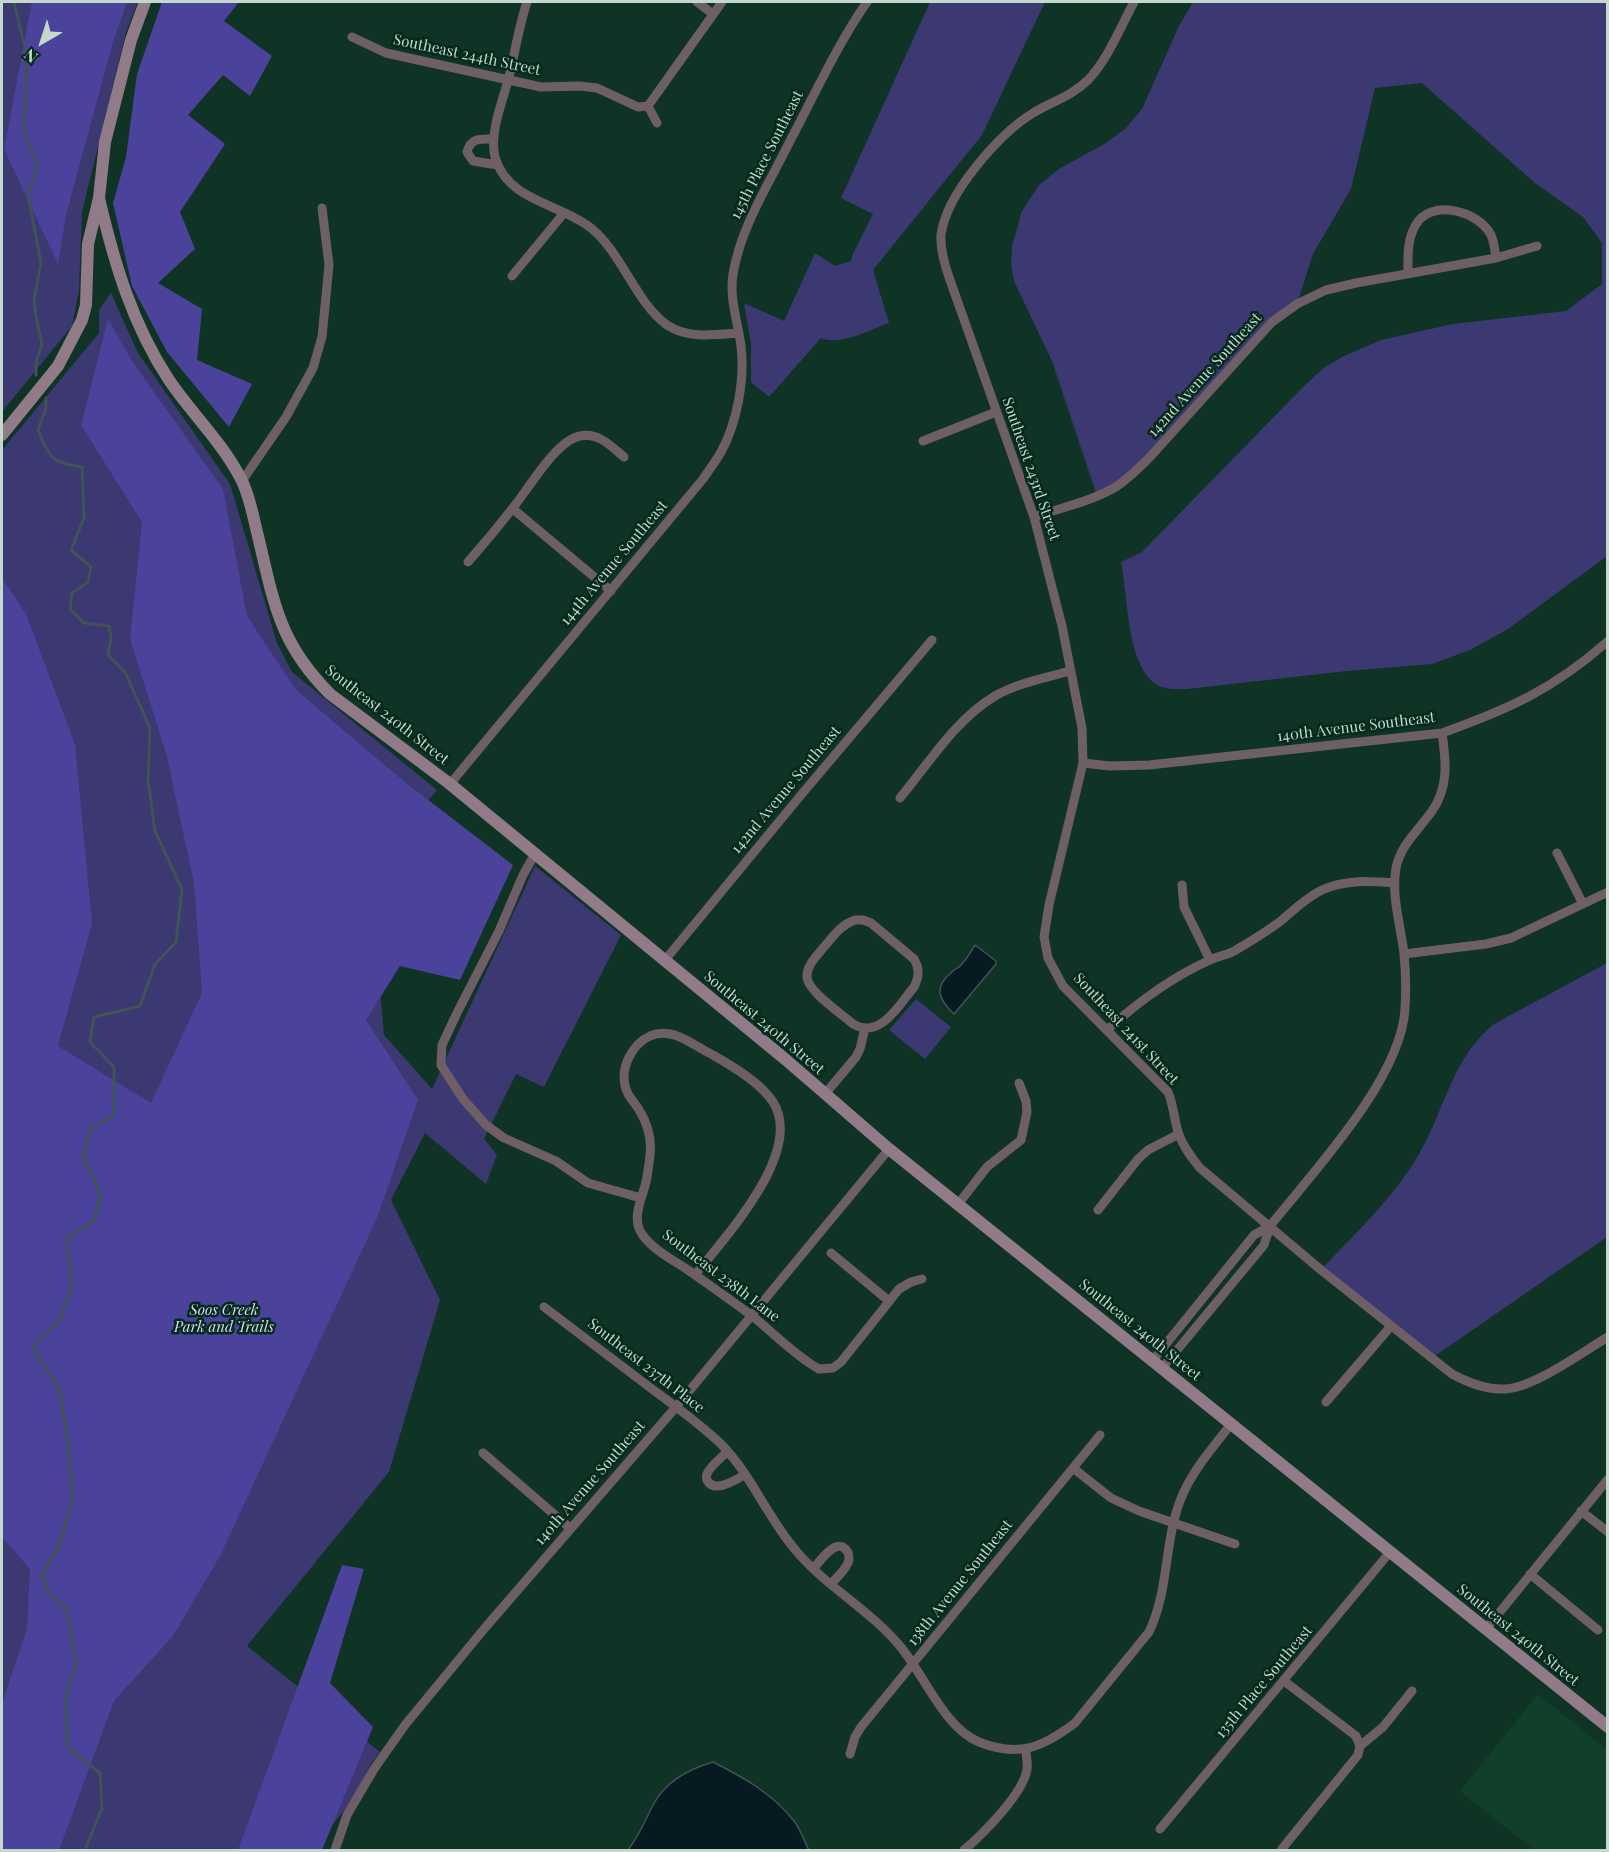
<!DOCTYPE html>
<style>
body{margin:0}
#map{position:relative;width:1609px;height:1852px;overflow:hidden;background:#0f3425;font-family:"Playfair Display",serif}
canvas{display:block}
.frame{position:absolute;inset:0;border:3px solid #c4d8cd;pointer-events:none}
.north{position:absolute;left:12px;top:12px;width:60px;height:60px;-webkit-text-stroke:4px #042a1b;paint-order:stroke;rotate:219deg;font-size:16px;font-weight:700;line-height:24px;text-align:center;color:#c4d8cd}
.north::after{content:'';display:block;margin:auto;width:21px;height:27px;background:#c4d8cd;clip-path:polygon(50% 0,100% 100%,50% 72%,0 100%)}
</style>
<div id="map">
<canvas width="1609" height="1852"></canvas>
<div class="frame"></div>
<div class="north">N</div>
</div>
<script>
const c = document.querySelector('canvas').getContext('2d');
c.lineJoin = 'round';
function fill(path, color) { c.fillStyle = color; c.fill(path, 'evenodd'); }
function stroke(path, color, width, dash) { c.strokeStyle = color; c.lineWidth = width; c.lineCap = dash ? 'butt' : 'round'; c.setLineDash(dash || []); c.stroke(path); }
function drawText(font, color, halo, rows, align = 'center') {
  c.font = font + ' "Playfair Display",serif'; c.lineWidth = 5; c.setLineDash([]); c.textBaseline = 'middle'; c.strokeStyle = halo; c.fillStyle = color; for (const [text, x, y, turn = 0] of rows) {
    c.save(); c.translate(x, y); c.rotate((+turn || 0) * Math.PI / 180); c.textAlign = isNaN(turn) ? turn : align; if (halo) c.strokeText(text, 0, 0); c.fillText(text, 0, 0); c.restore();
  }
}
const built = new Path2D(`
 M 1538,1694 L 1607,1750 L 1607,1850 L 1534,1850 L 1460,1791 Z`);
const green = new Path2D(`
 M 2,2 L 138,2 L 126,32 L 82,212 L 79,290 L 72,326 L 2,412 Z
 M 930,2 L 1045,2 L 982,135 L 873,270 L 889,323 C 870,330 840,346 821,338 L 769,397 L 751,382 L 751,344 L 744,303 L 784,321 L 815,253 L 835,266 L 851,261 L 853,254 L 873,214 L 841,198 Z
 M 1193,2 L 1607,2 L 1607,556 L 1508,629 L 1470,650 L 1432,664 L 1347,671 L 1187,689 C 1178,689 1168,690 1159,686 C 1126,669 1128,594 1121,562 L 1142,552 L 1305,385 L 1325,367 L 1344,356 L 1381,340 L 1453,324 L 1566,311 L 1602,284 L 1602,243 L 1583,217 L 1535,183 L 1422,83 L 1375,88 L 1351,189 L 1313,254 L 1297,304 L 1272,322 L 1150,457 L 1097,496 L 1052,361 L 1014,281 L 1011,264 L 1012,246 L 1022,211 L 1039,185 L 1059,169 L 1106,143 L 1126,128 L 1142,109 L 1178,28 Z
 M 111,293 L 138,353 L 230,484 L 277,643 L 292,672 L 437,790 L 338,911 L 380,989 L 384,1035 L 432,1089 L 535,866 L 621,935 L 544,1087 L 516,1074 L 484,1139 L 497,1155 L 486,1184 L 425,1133 L 391,1200 L 440,1300 L 389,1472 L 247,1646 L 380,1752 L 370,1765 L 359,1792 L 312,1850 L 26,1850 L 2,1688 L 2,450 L 99,333 L 99,310 Z
 M 1607,963 L 1607,1237 L 1432,1358 L 1321,1270 C 1355,1233 1394,1198 1419,1154 C 1445,1109 1452,1058 1494,1024 Z
 M 916,999 L 951,1027 L 925,1059 L 889,1030 Z`);
const forest = new Path2D(`
 M 32,2 L 127,2 L 113,42 L 66,215 L 58,264 L 4,149 Z
 M 162,2 L 239,2 L 224,21 L 272,56 L 250,96 L 223,75 L 188,115 L 225,144 L 180,212 L 195,249 L 158,283 L 202,309 L 197,360 L 252,384 L 229,427 L 167,352 L 132,286 L 113,203 L 126,157 L 137,74 Z
 M 108,319 L 134,364 L 223,489 L 247,616 L 296,690 L 406,783 L 513,865 L 460,980 L 400,966 L 366,1020 L 418,1100 L 377,1218 L 220,1556 L 173,1636 L 114,1701 L 59,1850 L 2,1850 L 2,1703 L 27,1629 L 30,1569 L 2,1537 L 2,578 L 26,614 L 75,744 L 92,923 L 58,1046 L 151,1103 L 202,993 L 194,883 L 166,753 L 130,639 L 142,522 L 81,425 Z
 M 342,1565 L 364,1569 L 330,1683 L 373,1727 L 322,1850 L 238,1850 Z`);
const water = new Path2D(`
 M 975,945 L 996,961 L 996,964 L 954,1014 C 938,999 933,987 953,971 C 956,968 959,968 961,965 C 967,959 971,951 975,945 Z
 M 713,1762 C 743,1777 773,1794 794,1821 C 801,1830 804,1841 809,1850 L 628,1850 C 639,1836 645,1821 653,1805 C 665,1782 689,1769 713,1762 Z`);
const stream = new Path2D(`
 M 14,2 L 27,56 L 24,134 L 38,165 L 28,195 L 41,263 L 34,300 L 36,316 L 42,345 L 36,362 L 36,375
 M 46,398 L 46,408 L 38,430 C 50,459 51,462 82,467 L 84,518 L 71,550 L 91,567 L 88,582 L 72,593 L 70,609 L 84,623 L 109,626 L 111,638 L 108,655 L 125,672 L 150,728 L 148,780 L 155,831 L 182,889 L 176,942 L 155,964 L 140,1006 L 94,1017 L 90,1042 L 114,1067 L 114,1115 L 91,1129 L 83,1157 L 101,1195 L 94,1221 L 67,1238 L 72,1287 L 59,1321 L 32,1348 L 59,1387 L 68,1442 L 73,1499 L 60,1543 L 42,1575 L 48,1593 L 67,1609 L 76,1663 L 65,1699 L 68,1748 L 100,1773 L 102,1808 L 85,1850`);
const street = new Path2D(`
 M 527,2 C 519,26 515,52 509,77 C 503,100 489,133 495,157 C 508,202 560,203 591,228 C 622,253 636,303 667,325 C 688,339 714,335 738,333
 M 697,2 L 713,14
 M 1134,2 C 1120,28 1108,59 1088,80 C 1072,96 1051,102 1033,113 C 999,134 946,194 941,235 C 940,250 945,266 950,280 L 1034,517 L 1062,626 L 1082,728 L 1083,763 L 1049,905 L 1044,937 L 1048,958 L 1063,986 L 1168,1092 C 1174,1106 1174,1121 1179,1135 C 1184,1148 1192,1158 1200,1168 L 1321,1270 L 1452,1374 C 1469,1383 1486,1390 1505,1389 C 1534,1388 1582,1352 1608,1337
 M 352,37 L 386,53 L 541,87 L 579,86 L 597,88 L 638,107 L 648,106
 M 648,106 L 722,2
 M 648,106 L 657,123
 M 494,139 C 481,139 471,137 467,152 L 473,161 L 498,165
 M 1408,272 C 1408,256 1407,241 1415,226 C 1430,198 1478,210 1491,235 C 1494,241 1495,251 1496,258
 M 512,276 L 564,213
 M 923,441 L 996,412
 M 242,481 L 286,417 L 313,368 L 322,337 L 329,265 L 322,208
 M 513,509 L 611,591
 M 1034,517 C 1060,508 1089,502 1114,488 C 1127,480 1139,468 1150,457 L 1272,322 L 1297,304 L 1326,290 L 1356,283 L 1496,258 L 1537,246
 M 468,562 C 483,545 498,527 512,509 C 528,490 555,441 580,436 C 598,432 611,446 624,457
 M 1083,763 L 1110,766 L 1149,765 L 1442,733 C 1509,709 1554,689 1608,641
 M 450,784 L 703,479 C 709,470 716,461 721,452 C 737,423 745,380 741,346 C 738,323 729,298 733,274 C 741,226 769,184 790,141 C 815,94 837,45 867,2
 M 900,798 C 929,763 956,719 995,696 C 1018,683 1045,678 1070,671
 M 1557,853 L 1583,904
 M 535,854 L 523,875 L 499,931 L 457,1013 L 442,1045 L 441,1065 L 463,1099 L 486,1125 L 504,1138 L 556,1161 L 588,1183 L 641,1198
 M 1182,885 L 1184,907 L 1210,960
 M 855,920 L 863,920 L 871,923 L 914,959 C 920,969 919,977 914,987 C 899,1005 880,1040 853,1024 C 842,1014 808,992 807,977 C 806,966 817,956 823,948 C 833,937 840,925 855,920 Z
 M 1404,954 L 1486,944 L 1511,938 L 1608,892
 M 665,960 L 801,795 L 932,640
 M 1107,1030 C 1138,1002 1172,977 1210,960 C 1218,956 1228,955 1236,950 C 1251,941 1268,931 1282,920 C 1295,909 1307,897 1322,890 C 1346,879 1370,881 1395,883
 M 825,1094 L 856,1057 L 860,1049 L 865,1028
 M 959,1203 L 987,1167 L 1021,1140 L 1027,1112 L 1026,1101 L 1019,1083
 M 1098,1210 L 1138,1159 L 1148,1150 L 1179,1134
 M 831,1253 L 889,1301
 M 695,1275 C 724,1238 805,1152 773,1102 C 761,1083 732,1066 713,1055 C 693,1046 674,1026 650,1036 C 632,1044 619,1069 626,1089 C 628,1096 634,1102 638,1108 C 647,1122 652,1138 650,1155 C 649,1164 648,1173 646,1182 C 642,1199 631,1218 642,1234 C 651,1248 671,1259 685,1268 C 707,1283 729,1299 751,1315 C 774,1333 794,1355 819,1369 L 833,1368 L 841,1362 L 899,1289 L 911,1282 L 922,1279
 M 544,1307 C 580,1334 616,1362 652,1389 C 675,1406 699,1423 720,1443 C 750,1473 766,1514 793,1547 C 823,1585 868,1608 899,1645 C 924,1674 944,1728 979,1742 C 1019,1758 1043,1747 1075,1723 L 1149,1632 C 1169,1591 1164,1543 1180,1501 C 1191,1472 1213,1447 1232,1423
 M 1153,1360 L 1254,1235 L 1270,1226
 M 1163,1367 L 1264,1245 L 1270,1226 C 1313,1172 1401,1079 1405,1009 C 1406,991 1406,972 1404,954 C 1401,926 1391,897 1396,868 C 1401,844 1418,831 1432,811 C 1449,787 1446,761 1442,733
 M 1326,1402 L 1391,1326
 M 727,1452 C 721,1458 710,1466 707,1474 C 706,1477 706,1480 709,1483 C 718,1492 736,1479 745,1475
 M 483,1453 L 570,1528
 M 1073,1468 L 1111,1498 L 1139,1511 L 1235,1544
 M 1581,1511 L 1608,1532
 M 814,1568 C 820,1561 837,1536 847,1551 C 849,1553 849,1557 849,1560 C 847,1569 837,1577 831,1584
 M 1530,1574 L 1598,1630
 M 1486,1629 L 1608,1479
 M 1284,1681 L 1356,1736 L 1360,1746
 M 850,1754 L 855,1737 L 861,1727 L 1100,1435
 M 1160,1829 L 1390,1552
 M 335,1850 L 347,1815 L 374,1769 L 405,1725 L 484,1629 L 676,1407 L 889,1149
 M 964,1850 C 982,1835 1024,1793 1027,1769 C 1028,1763 1026,1756 1026,1750
 M 1281,1850 L 1358,1755 L 1360,1746 L 1383,1727 L 1412,1691`);
const secondary = new Path2D(`
 M 99,198 C 114,262 132,324 169,380 C 192,414 222,442 241,479 C 250,496 253,517 258,536 C 274,603 279,643 330,694 L 450,784 L 785,1059 L 889,1149 L 1608,1727
 M 2,435 L 58,366 L 82,320 L 86,305 L 88,244 L 99,198 L 105,142 L 131,40 L 145,2`);
const streetNames = [
 ["Southeast 244th Street",467,55,12],
 ["145th Place Southeast",767,155,-63],
 ["142nd Avenue Southeast",1205,375,-48],
 ["Southeast 243rd Street",1031,469,71],
 ["144th Avenue Southeast",614,563,-50],
 ["Southeast 240th Street",387,715,38],
 ["140th Avenue Southeast",1356,727,-7],
 ["142nd Avenue Southeast",786,790,-50],
 ["Southeast 240th Street",764,1023,40],
 ["Southeast 241st Street",1126,1029,47],
 ["Southeast 238th Lane",721,1276,37],
 ["Southeast 240th Street",1140,1330,39],
 ["Southeast 237th Place",646,1366,38],
 ["140th Avenue Southeast",590,1483,-49],
 ["138th Avenue Southeast",960,1583,-51],
 ["Southeast 240th Street",1518,1635,39],
 ["135th Place Southeast",1264,1682,-50]
];
const parkNames = [
 ["Soos Creek",224,1310],
 ["Park and Trails",224,1327]
];
fill(built, '#103f2c');
fill(green, '#3b3872');
fill(forest, '#4b429c');
fill(water, '#071a21');
stroke(water, '#405355', 1.5);
stroke(stream, '#405355', 3);
stroke(street, '#6e5f67', 9);
stroke(secondary, '#927b88', 12);
drawText('15px', '#c4d8cd', '#042a1b', streetNames);
drawText('italic 15px', '#d8d9f2', '#042a1b', parkNames);
</script>
